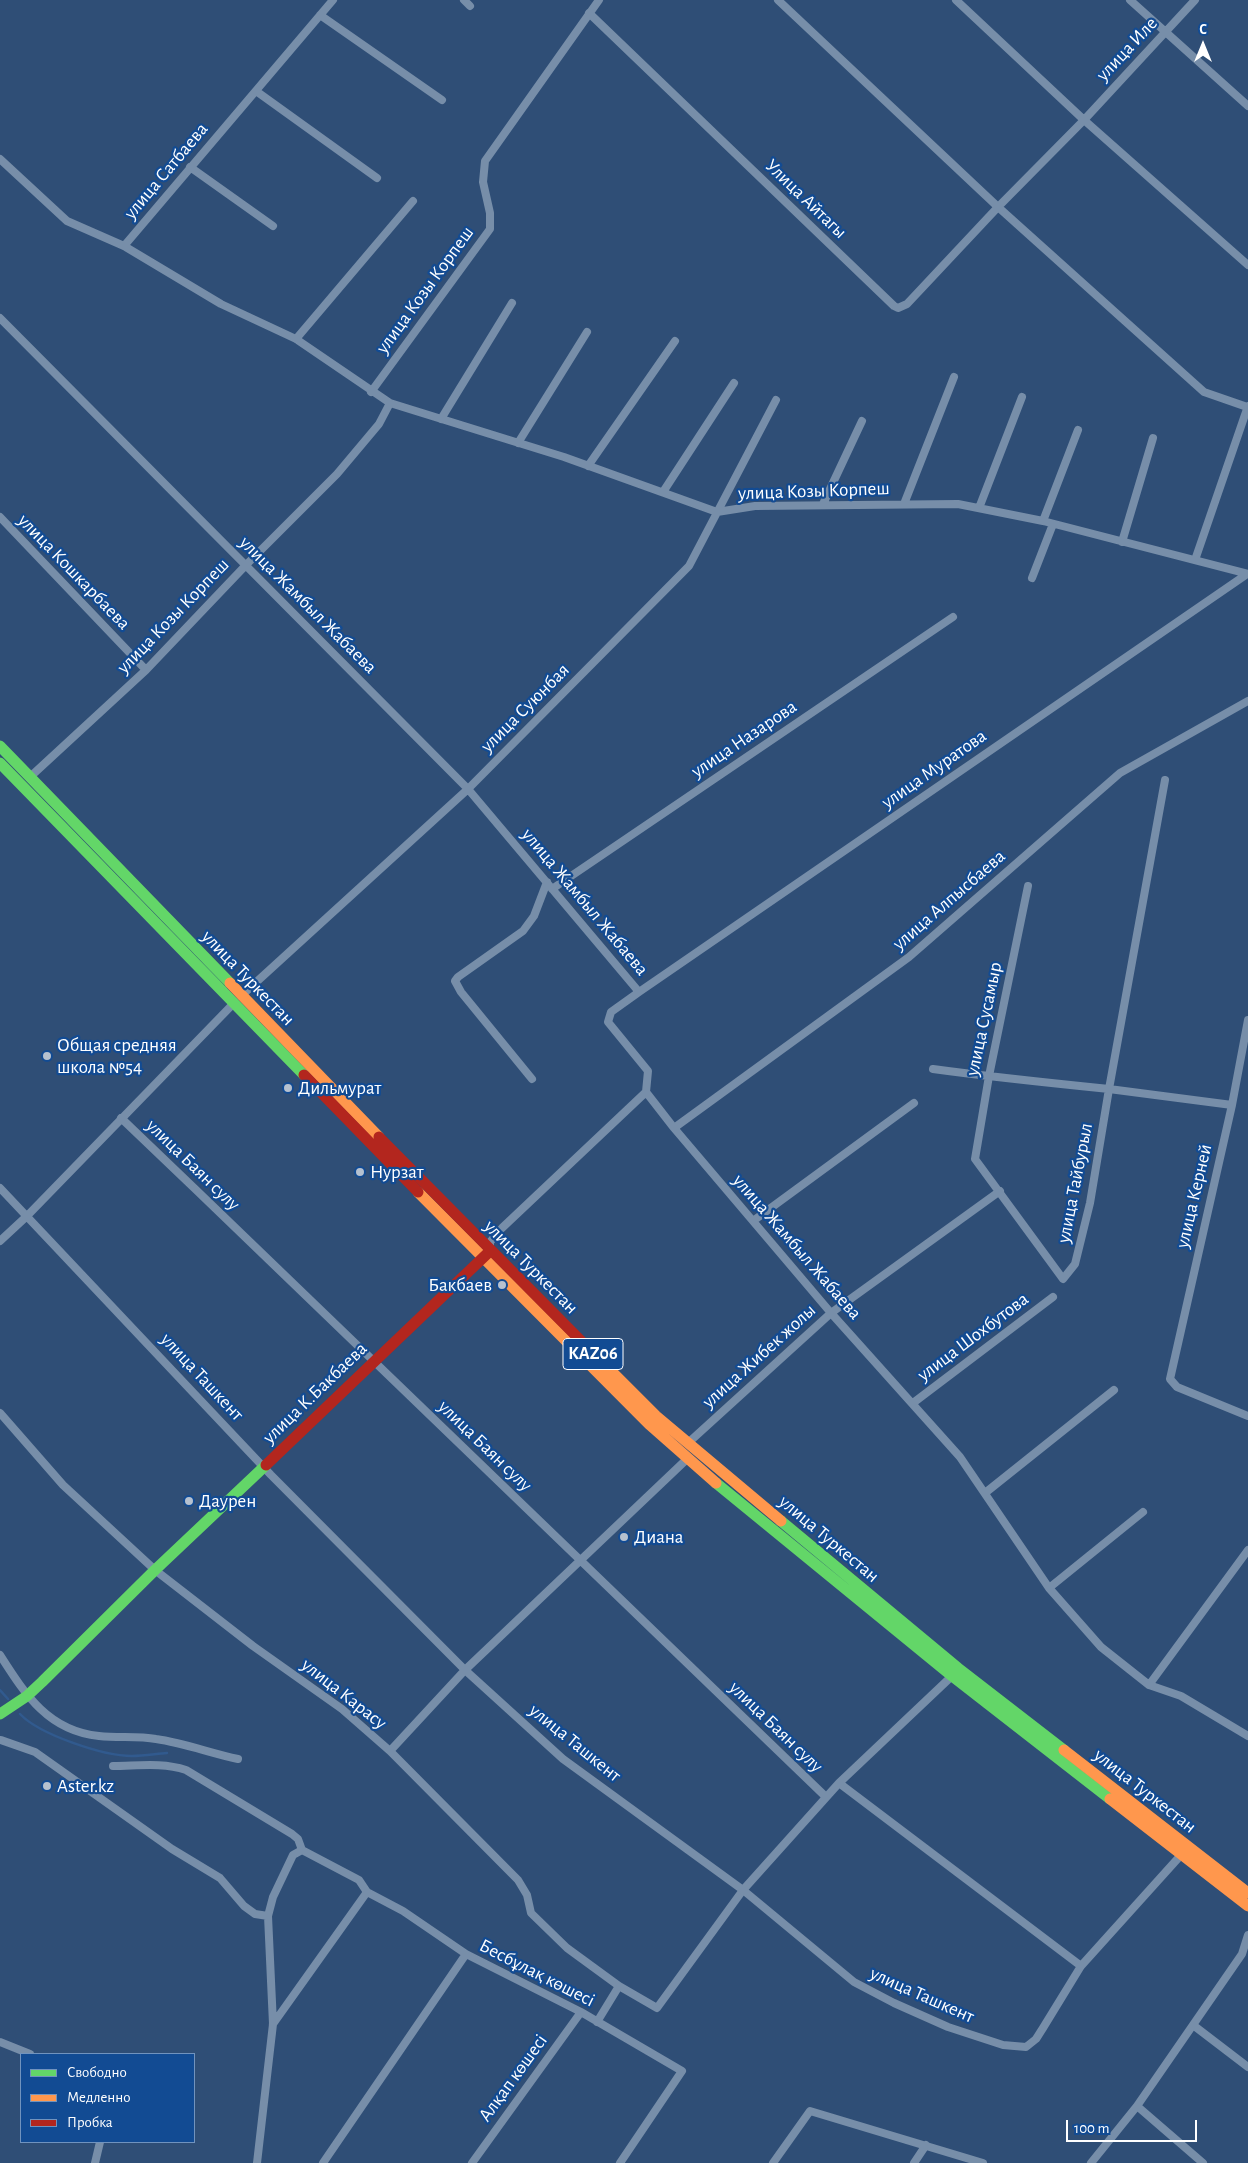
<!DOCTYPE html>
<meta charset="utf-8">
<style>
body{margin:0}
#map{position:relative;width:1248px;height:2163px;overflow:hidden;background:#2f4e76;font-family:"Alegreya Sans",sans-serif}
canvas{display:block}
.legend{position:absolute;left:20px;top:2053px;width:175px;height:90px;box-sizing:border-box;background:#124b93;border:1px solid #7193be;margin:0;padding:6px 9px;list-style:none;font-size:15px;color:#fff}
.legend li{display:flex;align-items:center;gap:10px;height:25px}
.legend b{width:25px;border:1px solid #7193be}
.north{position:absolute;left:1178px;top:20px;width:50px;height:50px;-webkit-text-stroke:4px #124b93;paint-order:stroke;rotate:0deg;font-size:14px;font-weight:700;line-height:20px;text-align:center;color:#fff}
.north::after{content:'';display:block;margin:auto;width:18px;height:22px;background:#fff;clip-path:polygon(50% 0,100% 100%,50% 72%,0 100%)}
.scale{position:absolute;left:1066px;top:2120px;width:131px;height:22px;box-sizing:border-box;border:2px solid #fff;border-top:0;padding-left:6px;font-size:15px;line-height:18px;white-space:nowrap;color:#fff;-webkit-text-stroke:4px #124b93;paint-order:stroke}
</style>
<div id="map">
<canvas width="1248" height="2163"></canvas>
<ul class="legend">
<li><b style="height:6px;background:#63d668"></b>Свободно</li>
<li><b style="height:6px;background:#ff974d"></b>Медленно</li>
<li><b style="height:6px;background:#b3261e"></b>Пробка</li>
</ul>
<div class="north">С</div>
<div class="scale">100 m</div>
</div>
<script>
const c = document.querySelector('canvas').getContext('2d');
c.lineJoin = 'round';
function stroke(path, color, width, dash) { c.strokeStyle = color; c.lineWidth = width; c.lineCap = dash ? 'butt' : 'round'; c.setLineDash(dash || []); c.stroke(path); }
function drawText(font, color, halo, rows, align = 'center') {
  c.font = font + ' "Alegreya Sans",sans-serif'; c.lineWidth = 4.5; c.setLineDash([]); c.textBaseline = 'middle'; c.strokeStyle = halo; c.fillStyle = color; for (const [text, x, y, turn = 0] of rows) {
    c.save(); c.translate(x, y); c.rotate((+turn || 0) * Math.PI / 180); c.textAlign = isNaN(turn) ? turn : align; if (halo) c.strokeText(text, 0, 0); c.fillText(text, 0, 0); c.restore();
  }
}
const stream = new Path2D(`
 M 0,1690 L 8,1699
 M 20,1714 C 40,1735 104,1756 132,1756 C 143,1756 155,1754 167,1753`);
const street = new Path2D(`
 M 464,0 L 470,6
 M 778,0 L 998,207 L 1204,392 L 1247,407
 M 956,0 L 1084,120 L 1248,265
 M 1130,0 L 1248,106
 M 589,13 L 894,306 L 898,308 L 907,304 L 998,207 L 1084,120 L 1195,0
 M 320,15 L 442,100
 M 256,91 L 377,178
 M 0,159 L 67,221 L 124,246 L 221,304 L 296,339 L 390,403 L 564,457 L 717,512 L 755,506 L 958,504 L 1043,521 L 1248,574
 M 190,167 L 273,226
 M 124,246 L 333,0
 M 0,318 L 468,789 L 639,992 L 611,1012 L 608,1022 L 648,1071 L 646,1092 L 674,1128 L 831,1313 L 960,1457 L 1049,1588 L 1101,1647 L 1149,1685 L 1181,1696 L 1248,1736
 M 296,339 L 413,201
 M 371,392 L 490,229 L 490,213 L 483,182 L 485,161 L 599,0
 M 441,419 L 512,303
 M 518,443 L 587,332
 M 588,466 L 675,341
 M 663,492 L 734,383
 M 823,504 L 862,421
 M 904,504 L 954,377
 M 979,508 L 1022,397
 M 0,517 L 146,670
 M 1043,521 L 1078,430
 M 1122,542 L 1153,438
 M 1195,560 L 1248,406
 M 1032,578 L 1053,524
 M 30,777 L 146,670 L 246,565 L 337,474 L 379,424 L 390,403
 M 1165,780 L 1109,1089 L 1232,1105
 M 552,889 L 953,617
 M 639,992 L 1247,574
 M 241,996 L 468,789 L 689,566 L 776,400
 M 1248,1020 L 1232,1105 L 1170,1379 L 1177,1387 L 1248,1416
 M 933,1069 C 991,1077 1050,1083 1109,1089 L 1090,1203 L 1075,1264 L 1063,1279 L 975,1159 L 989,1076 L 1028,886
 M 532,1079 L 461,992 L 455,981 L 458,977 L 523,931 L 534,916 L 547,882
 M 121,1118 C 357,1343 590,1571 826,1797
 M 674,1128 L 909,957 L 1120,773 L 1248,701
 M 0,1188 L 271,1475 L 465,1670 L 563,1759 L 743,1890 L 854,1982 L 894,2003 L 948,2027 L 1003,2045 L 1026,2047 L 1036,2039 L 1043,2028 L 1081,1966 L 1181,1855
 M 753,1221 L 914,1103
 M 0,1241 L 27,1216 L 234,1003
 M 490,1251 L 490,1242 L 502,1228 L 646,1092
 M 913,1403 L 1053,1297
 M 0,1413 L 63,1485 L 155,1570 L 253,1646 L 342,1709 L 390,1751 L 518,1880 L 527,1895 L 531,1913 L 567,1948 L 619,1986 L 657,2008 L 743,1890 L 839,1783 L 952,1676
 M 688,1443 L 831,1313 L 1000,1191
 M 985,1493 L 1114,1390
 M 1049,1588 L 1143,1512
 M 0,1655 C 25,1694 48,1731 99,1736 C 118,1738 138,1736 156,1739 C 184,1743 210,1753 238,1759
 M 1149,1685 L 1248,1550
 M 1,1740 L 35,1752 L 172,1849 L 220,1878 L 244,1906 L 255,1914 L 268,1916
 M 390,1751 L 465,1670 L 687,1459
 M 113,1766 C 137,1766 162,1762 186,1770 L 292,1834 L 298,1839 L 302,1850
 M 839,1783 L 1081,1966
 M 597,2022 L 619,1986
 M 273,2024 L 367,1892 L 403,1911 L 466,1954
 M 1193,2025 L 1248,2067
 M 0,2042 L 30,2054
 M 1137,2106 L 1203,2163
 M 95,2163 L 100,2142
 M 257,2163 L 273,2024 L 268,1916 L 273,1897 L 293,1855 L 302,1850 L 359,1880 L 367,1892
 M 323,2163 L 466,1954 L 581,2012 L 682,2071 L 620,2163
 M 472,2163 L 581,2012
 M 773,2163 L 810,2111 L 983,2163
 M 914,2163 L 926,2145
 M 1091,2163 L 1137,2106 L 1242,1954 L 1248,1935`);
const fast = new Path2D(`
 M 0,746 L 230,983
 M 0,763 L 304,1075
 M 716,1483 L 952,1676 L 1110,1799
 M 781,1521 L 958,1668 L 1064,1750
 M 0,1714 L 27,1696 L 42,1682 L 155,1570 L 266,1465`);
const slow = new Path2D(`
 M 230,983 L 379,1137
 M 418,1192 L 649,1424 L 716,1483
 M 599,1359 L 656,1416 L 781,1521
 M 1064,1750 L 1248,1893
 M 1110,1799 L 1248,1906`);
const jam = new Path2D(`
 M 304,1075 L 418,1192
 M 379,1137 L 599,1359
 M 266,1465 L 489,1252`);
const markers = [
 [47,1056,5,"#b6c1cf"],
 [288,1088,5,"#b6c1cf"],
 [360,1172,5,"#b6c1cf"],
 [502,1285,5,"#b6c1cf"],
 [189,1501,5,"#b6c1cf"],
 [624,1537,5,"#b6c1cf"],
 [47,1786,5,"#b6c1cf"]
];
const shields = [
 [593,1354,60]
];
const shieldNames = [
 ["KАZ06",593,1354]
];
const streetNames = [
 ["улица Иле",1127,49,-47],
 ["улица Сатбаева",166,171,-50],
 ["Улица Айтагы",806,199,44],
 ["улица Козы Корпеш",425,290,-54],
 ["улица Козы Корпеш",814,491,-2],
 ["улица Кошкарбаева",74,572,46],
 ["улица Жамбыл Жабаева",308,605,45],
 ["улица Козы Корпеш",173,616,-46],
 ["улица Суюнбая",525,708,-45],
 ["улица Назарова",744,739,-34],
 ["улица Муратова",934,769,-35],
 ["улица Алпысбаева",949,900,-41],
 ["улица Жамбыл Жабаева",585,902,50],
 ["улица Туркестан",248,978,46],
 ["улица Сусамыр",984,1019,-78],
 ["улица Баян сулу",193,1165,44],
 ["улица Тайбурыл",1075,1183,-79],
 ["улица Керней",1194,1196,-77],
 ["улица Жамбыл Жабаева",797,1247,49],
 ["улица Туркестан",531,1267,45],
 ["улица Шохбутова",973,1337,-37],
 ["улица Жибек жолы",759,1356,-42],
 ["улица Ташкент",202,1377,47],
 ["улица К.Бакбаева",315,1393,-44],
 ["улица Баян сулу",485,1446,44],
 ["улица Туркестан",829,1539,40],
 ["улица Карасу",344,1694,38],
 ["улица Баян сулу",776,1727,44],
 ["улица Ташкент",575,1743,39],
 ["улица Туркестан",1145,1791,38],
 ["Бесбұлақ көшесі",537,1973,27],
 ["улица Ташкент",922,1995,24],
 ["Алқап көшесі",513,2078,-54]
];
const poiNames = [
 ["Общая средняя",57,1045],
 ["школа №54",57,1067],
 ["Дильмурат",298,1088],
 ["Нурзат",370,1172],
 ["Бакбаев",492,1285,"right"],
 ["Даурен",199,1501],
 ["Диана",634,1537],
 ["Aster.kz",57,1786]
];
stroke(stream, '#315a8e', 2.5);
stroke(street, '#778ea9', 8);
stroke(fast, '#63d668', 11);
stroke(slow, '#ff974d', 11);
stroke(jam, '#b3261e', 11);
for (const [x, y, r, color] of markers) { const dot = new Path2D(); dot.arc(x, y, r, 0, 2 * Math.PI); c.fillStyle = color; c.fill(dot); stroke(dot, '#124b93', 2); }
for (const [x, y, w] of shields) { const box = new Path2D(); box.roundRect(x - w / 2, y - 15.5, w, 31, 4); c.fillStyle = '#124b93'; c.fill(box); stroke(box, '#fff', 1); }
drawText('bold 18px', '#fff', null, shieldNames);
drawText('19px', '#fff', '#124b93', streetNames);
drawText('19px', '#fff', '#124b93', poiNames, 'left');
</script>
